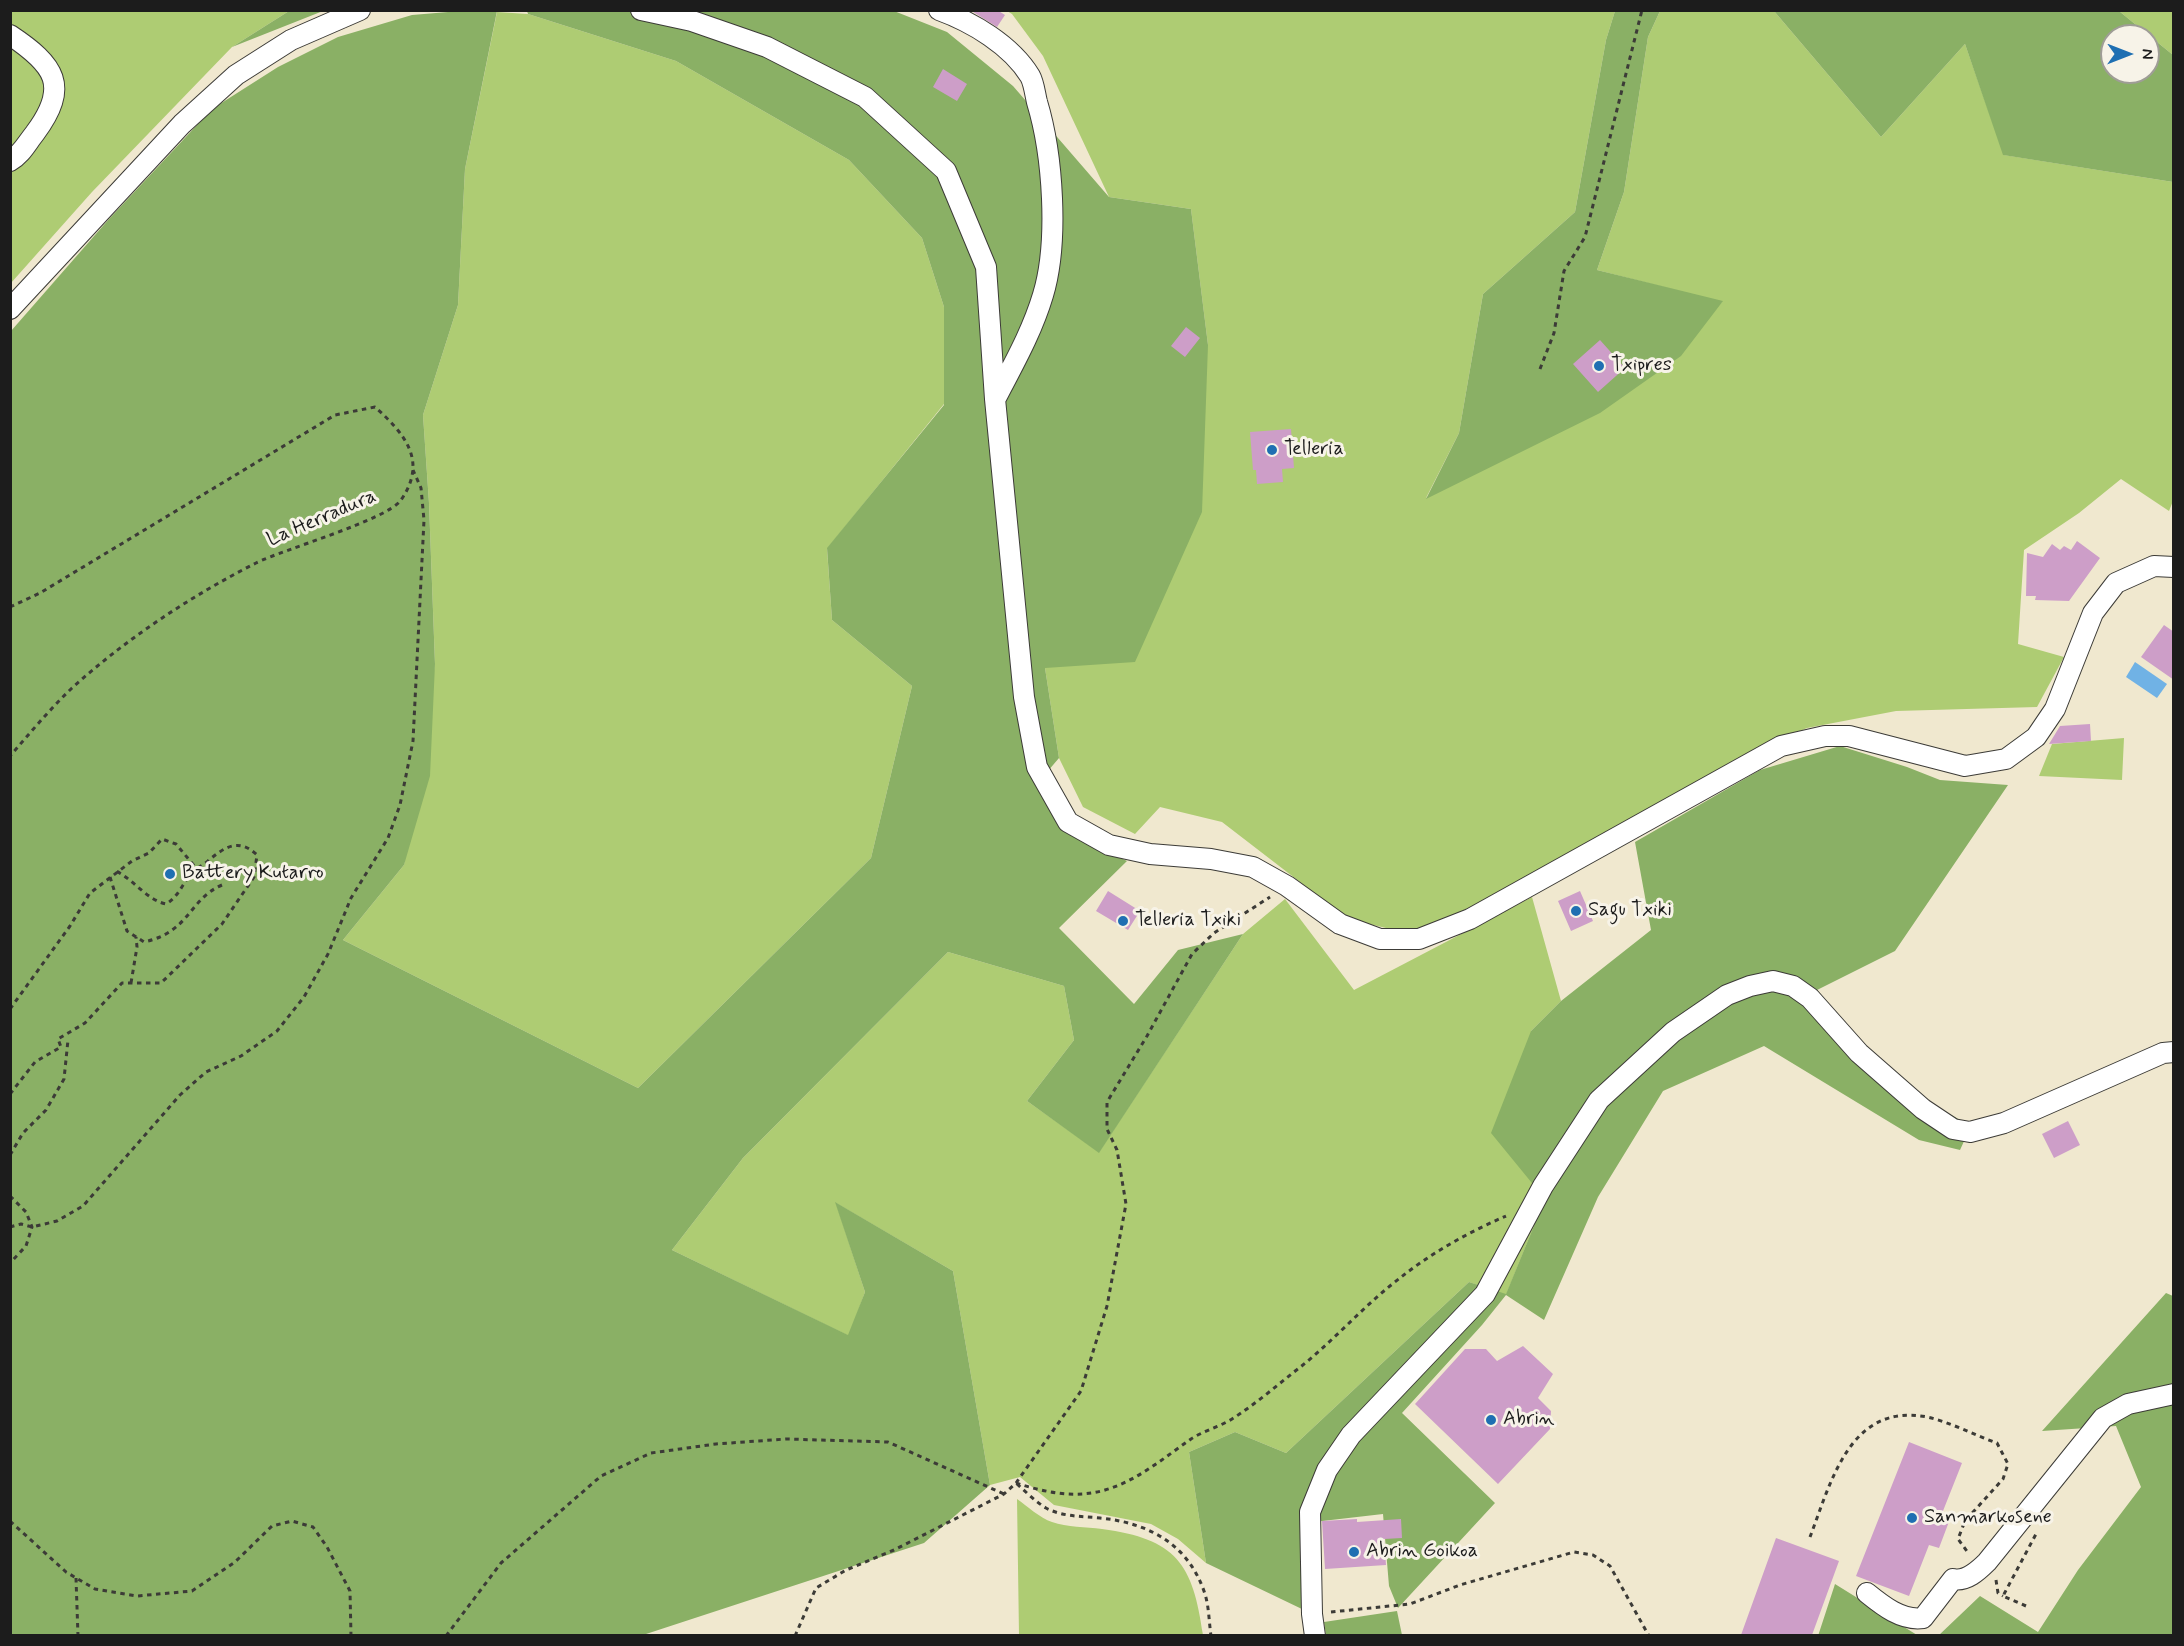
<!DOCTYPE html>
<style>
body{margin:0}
#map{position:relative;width:2184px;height:1646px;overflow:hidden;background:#f0e8cf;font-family:Mynerve,sans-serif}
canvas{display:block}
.frame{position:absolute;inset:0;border:12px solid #1c1c1c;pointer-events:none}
.north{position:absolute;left:2100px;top:24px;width:60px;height:60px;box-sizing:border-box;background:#f7f3e8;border:2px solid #9f9d96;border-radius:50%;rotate:90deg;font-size:16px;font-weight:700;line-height:24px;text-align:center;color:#1c1c1c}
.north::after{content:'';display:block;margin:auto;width:21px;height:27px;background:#1f6fb2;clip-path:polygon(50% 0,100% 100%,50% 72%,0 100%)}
</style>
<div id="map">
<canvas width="2184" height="1646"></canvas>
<div class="frame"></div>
<div class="north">N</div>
</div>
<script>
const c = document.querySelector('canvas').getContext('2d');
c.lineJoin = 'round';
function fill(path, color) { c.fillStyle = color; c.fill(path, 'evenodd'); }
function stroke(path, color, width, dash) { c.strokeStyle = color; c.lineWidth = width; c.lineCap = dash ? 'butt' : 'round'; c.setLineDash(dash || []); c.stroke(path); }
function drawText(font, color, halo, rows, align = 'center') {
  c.font = font + ' Mynerve,sans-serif'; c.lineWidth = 6; c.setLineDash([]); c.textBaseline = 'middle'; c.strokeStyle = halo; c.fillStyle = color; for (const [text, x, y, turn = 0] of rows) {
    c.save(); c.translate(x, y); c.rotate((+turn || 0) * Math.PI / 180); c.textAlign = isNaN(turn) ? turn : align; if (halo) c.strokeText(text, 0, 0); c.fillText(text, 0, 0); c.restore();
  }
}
const green = new Path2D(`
 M 1273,10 L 1615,11 L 1606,40 L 1575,212 L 1483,294 L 1459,433 L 1426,498 L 1722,302 L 1597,270 L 1624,192 L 1648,37 L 1660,11 L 1774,11 L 1881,137 L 1965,44 L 2004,155 L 2173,182 L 2173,501 L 2169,511 L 2121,479 L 2079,513 L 2024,550 L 2018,644 L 2064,657 L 2037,707 L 1896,711 L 1807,728 L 1738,758 L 1449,922 L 1403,932 L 1348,919 L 1222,822 L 1160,807 L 1135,834 L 1083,807 L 1059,758 L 1045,668 L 1208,345 L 1191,209 L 1109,197 L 1043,56 L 1012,14 L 1007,11 Z
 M 11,11 L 289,11 L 232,47 L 92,192 L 11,283 Z
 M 2119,11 L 2173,11 L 2173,55 Z
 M 497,12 L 528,14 L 676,61 L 849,160 L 922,238 L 944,307 L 944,404 L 827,549 L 832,620 L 912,686 L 871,858 L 638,1088 L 343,940 L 404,865 L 435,664 L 429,503 L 423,415 L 458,305 L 465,169 Z
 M 2124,738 L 2122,780 L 2039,776 L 2052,744 Z
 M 1532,897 L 1561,1001 L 1531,1031 L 1545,1199 L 1506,1295 L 1469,1282 L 1286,1453 L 1235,1432 L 1189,1452 L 1206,1563 L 1178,1539 L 1151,1524 L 1054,1505 L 1020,1477 L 990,1485 L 953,1271 L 836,1203 L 865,1292 L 849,1336 L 672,1250 L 743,1158 L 948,952 L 1064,986 L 1074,1040 L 1027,1101 L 1099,1152 L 1243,934 L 1285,899 L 1354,990 Z
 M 1017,1499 C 1027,1506 1040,1518 1052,1522 C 1067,1527 1086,1527 1102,1529 C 1176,1539 1193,1563 1203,1635 L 1019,1635 Z`);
const forest = new Path2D(`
 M 289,11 L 323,11 L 232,47 Z
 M 460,11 L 497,11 L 465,169 L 458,305 L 423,415 L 429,503 L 435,664 L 430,776 L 404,865 L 343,940 L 638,1088 L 871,858 L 912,686 L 832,620 L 827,548 L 944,405 L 944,307 L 922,238 L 849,160 L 676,61 L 528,14 L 527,11 L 894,11 L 947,32 L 1013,86 L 1109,197 L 1191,209 L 1208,345 L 1202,512 L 1135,662 L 1045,668 L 1059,758 L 1036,785 L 1062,830 L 1127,861 L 1059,928 L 1134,1004 L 1178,950 L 1243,934 L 1099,1153 L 1027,1101 L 1074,1040 L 1064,986 L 948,952 L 743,1158 L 672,1250 L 848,1335 L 865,1292 L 835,1202 L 953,1271 L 990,1485 L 924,1543 L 643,1635 L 11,1636 L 11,331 L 109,219 L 212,109 L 278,67 L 338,37 L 412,15 Z
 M 1615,11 L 1660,11 L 1648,37 L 1624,192 L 1597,270 L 1723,301 L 1681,356 L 1600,413 L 1426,499 L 1459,433 L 1483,294 L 1575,212 L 1606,40 Z
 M 1774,11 L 2119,11 L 2173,55 L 2173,182 L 2003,155 L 1965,44 L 1881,137 ZM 2112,36 L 2148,36 L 2148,72 L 2112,72 Z
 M 1840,746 L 1907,767 L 1940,780 L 2008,785 L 1895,951 L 1817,990 L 1864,1045 L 1926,1101 L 1971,1126 L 1960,1150 L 1919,1140 L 1764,1046 L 1663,1091 L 1598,1197 L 1544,1320 L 1506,1295 L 1482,1325 L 1402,1413 L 1495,1503 L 1398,1608 L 1389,1586 L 1383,1514 L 1305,1523 L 1304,1610 L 1206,1563 L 1189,1452 L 1235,1432 L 1286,1453 L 1469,1282 L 1506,1294 L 1545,1199 L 1491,1133 L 1531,1031 L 1561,1001 L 1651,930 L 1635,842 L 1760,770 Z
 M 2166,1293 L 2173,1296 L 2173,1635 L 1938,1636 L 1980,1596 L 2038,1632 L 2078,1570 L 2141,1487 L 2116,1426 L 2042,1431 Z
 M 1835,1584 L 1917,1635 L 1818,1636 Z
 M 1397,1611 L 1402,1635 L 1326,1635 L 1324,1622 Z`);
const water = new Path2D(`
 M 2135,662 L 2167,684 L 2157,698 L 2126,677 Z`);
const building = new Path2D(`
 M 970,10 L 997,10 L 1005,15 L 997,27 Z
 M 943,69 L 967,84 L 957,101 L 933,87 Z
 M 1186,327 L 1200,338 L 1185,357 L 1171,346 Z
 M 1600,340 L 1625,368 L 1598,392 L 1573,364 Z
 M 1291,429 L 1294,468 L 1282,469 L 1283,482 L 1257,484 L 1256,470 L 1253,470 L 1250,432 Z
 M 2077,541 L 2100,558 L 2069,601 L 2035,600 L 2036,596 L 2026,596 L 2027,553 L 2043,557 L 2052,544 L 2060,550 L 2064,546 L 2071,550 Z
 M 2164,625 L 2174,632 L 2174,680 L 2141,657 Z
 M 2090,724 L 2091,741 L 2049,744 L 2060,726 Z
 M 1108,891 L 1140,911 L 1128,930 L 1096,911 Z
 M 1580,891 L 1593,921 L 1571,931 L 1558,901 Z
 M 2068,1121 L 2080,1145 L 2054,1158 L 2042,1134 Z
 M 1523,1346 L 1553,1374 L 1538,1398 L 1551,1411 L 1550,1429 L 1498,1484 L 1415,1404 L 1465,1349 L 1486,1349 L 1497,1361 Z
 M 1909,1442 L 1962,1463 L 1941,1516 L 1950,1519 L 1939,1548 L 1929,1545 L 1909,1596 L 1856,1576 Z
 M 1357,1519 L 1357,1522 L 1401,1519 L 1402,1538 L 1384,1539 L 1386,1565 L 1325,1569 L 1322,1521 Z
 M 1776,1538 L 1839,1561 L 1812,1635 L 1741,1635 Z`);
const path = new Path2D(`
 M 1540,369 L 1554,333 L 1564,271 L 1585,237 L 1642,10
 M 10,607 L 40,593 L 335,415 L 375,407 C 405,434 428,461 401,500 C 387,520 284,549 256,563 C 191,596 126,639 72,688 C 50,709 30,733 10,756
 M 110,877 L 127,931 L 144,942 C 190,932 189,899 222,885
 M 131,983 L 137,947 L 136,937
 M 10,1009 L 70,926 L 90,893 L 132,861 L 149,853 L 162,839 L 176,844 L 196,868
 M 10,1094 L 35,1062 L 61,1047 L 58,1039 L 85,1023 L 122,983 L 161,983 L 222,924 L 254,877 L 257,855 C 239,838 226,846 209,860 C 203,866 195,868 190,875 C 182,885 178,897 166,904 C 147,900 134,880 116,871
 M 10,1155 L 23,1133 L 46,1110 L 64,1079 L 68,1040
 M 10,1196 L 26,1212 L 32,1227 L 26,1246 L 10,1263
 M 10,1227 L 21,1224 L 32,1227 L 57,1221 L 83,1206 L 180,1095 L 206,1072 L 241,1056 L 277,1031 L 304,997 L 328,954 L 351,898 L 388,838 L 400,805 L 413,741 L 424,520 L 421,488 L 413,470
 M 1016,1483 C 1044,1492 1075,1499 1105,1490 C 1137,1481 1165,1457 1191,1439 C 1203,1431 1219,1427 1232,1419 C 1254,1405 1274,1388 1294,1372 C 1331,1344 1362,1307 1400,1278 C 1431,1253 1469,1232 1506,1216
 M 1017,1484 C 1026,1492 1036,1502 1046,1508 C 1063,1517 1081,1516 1100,1518 C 1150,1523 1189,1545 1205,1594 C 1209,1607 1209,1622 1211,1636
 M 10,1521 L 66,1572 L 95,1589 L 137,1596 L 192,1591 L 235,1562 L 272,1526 L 292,1521 L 313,1527 L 327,1547 L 350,1591 L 351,1636
 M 1810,1537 C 1831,1482 1850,1402 1927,1417 C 1950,1422 1974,1435 1997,1443 L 2008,1464 L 2003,1479 L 1965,1521 L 1958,1539 L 1969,1554
 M 76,1578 L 78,1636
 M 1996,1580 L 1998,1593 L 2003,1596
 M 2026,1606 L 2003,1596 L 2036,1534
 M 1331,1612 L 1410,1604 L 1460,1585 L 1574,1552 L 1593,1555 L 1610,1566 L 1649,1636
 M 446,1636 L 501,1563 L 601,1476 L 651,1453 L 716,1444 L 786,1439 L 888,1442 L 1004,1494
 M 795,1636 L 816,1588 L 846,1570 L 894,1550 L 1004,1494 L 1016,1483 L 1081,1391 L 1107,1306 L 1126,1204 L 1117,1150 L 1107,1129 L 1107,1102 L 1147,1036 L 1192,954 L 1214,933 L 1270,897`);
const minor = new Path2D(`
 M 641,10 L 692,21 L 767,47 L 865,97 L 946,171 L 986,267 L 995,399 L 1024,697 L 1037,767 L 1068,822 L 1109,845 L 1150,854 L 1211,859 L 1253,867 L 1287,886 L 1340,924 L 1380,939 L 1419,939 L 1470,919 L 1781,746 L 1825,736 L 1849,736 L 1965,766 L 2006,759 L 2036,737 L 2055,709 L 2093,613 L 2116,583 L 2154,566 L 2174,567
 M 939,10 C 972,22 1011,45 1030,76 C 1034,83 1035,94 1037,102 C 1053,155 1059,242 1043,295 C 1032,332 1013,365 996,398
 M 10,35 C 55,65 70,86 35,133 C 27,143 21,155 10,161
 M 10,309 L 182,124 L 236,75 L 291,40 L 360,10
 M 1867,1593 C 1883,1606 1902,1621 1923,1618 L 1953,1579 C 1966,1582 1978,1571 1987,1562 L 2103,1418 L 2128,1404 L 2174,1394
 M 1315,1636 L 1312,1614 L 1310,1512 L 1327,1470 L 1351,1435 L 1485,1294 L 1543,1186 L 1599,1100 L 1673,1032 L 1727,995 L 1750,986 L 1773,981 L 1793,986 L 1810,998 L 1859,1053 L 1923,1109 L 1953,1129 L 1970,1132 L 2004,1123 L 2163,1053 L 2174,1052`);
const markers = [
 [1599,366,6,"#1f6fb2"],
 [1272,450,6,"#1f6fb2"],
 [170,874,6,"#1f6fb2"],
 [1576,911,6,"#1f6fb2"],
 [1123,921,6,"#1f6fb2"],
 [1491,1420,6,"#1f6fb2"],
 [1912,1518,6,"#1f6fb2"],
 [1354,1552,6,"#1f6fb2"]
];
const poiNames = [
 ["Txipres",1611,366],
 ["Telleria",1284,450],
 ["Battery Kutarro",182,874],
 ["Sagu Txiki",1588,911],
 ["Telleria Txiki",1135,921],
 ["Abrin",1503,1420],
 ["Sanmarkosene",1924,1518],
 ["Abrin Goikoa",1366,1552]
];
const streetNames = [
 ["La Herradura",322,519,-23]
];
fill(green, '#aecc73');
fill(forest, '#8ab065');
fill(water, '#70b2e5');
fill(building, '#cd9ec8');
stroke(minor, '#3c3b37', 22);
stroke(path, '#3c3b37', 3, [4.5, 4.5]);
stroke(minor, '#fff', 20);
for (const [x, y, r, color] of markers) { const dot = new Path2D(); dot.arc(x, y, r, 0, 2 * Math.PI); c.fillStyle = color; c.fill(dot); stroke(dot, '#f7f3e8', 2); }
drawText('20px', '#1c1c1c', '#f7f3e8', poiNames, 'left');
drawText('20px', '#1c1c1c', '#f7f3e8', streetNames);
</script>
